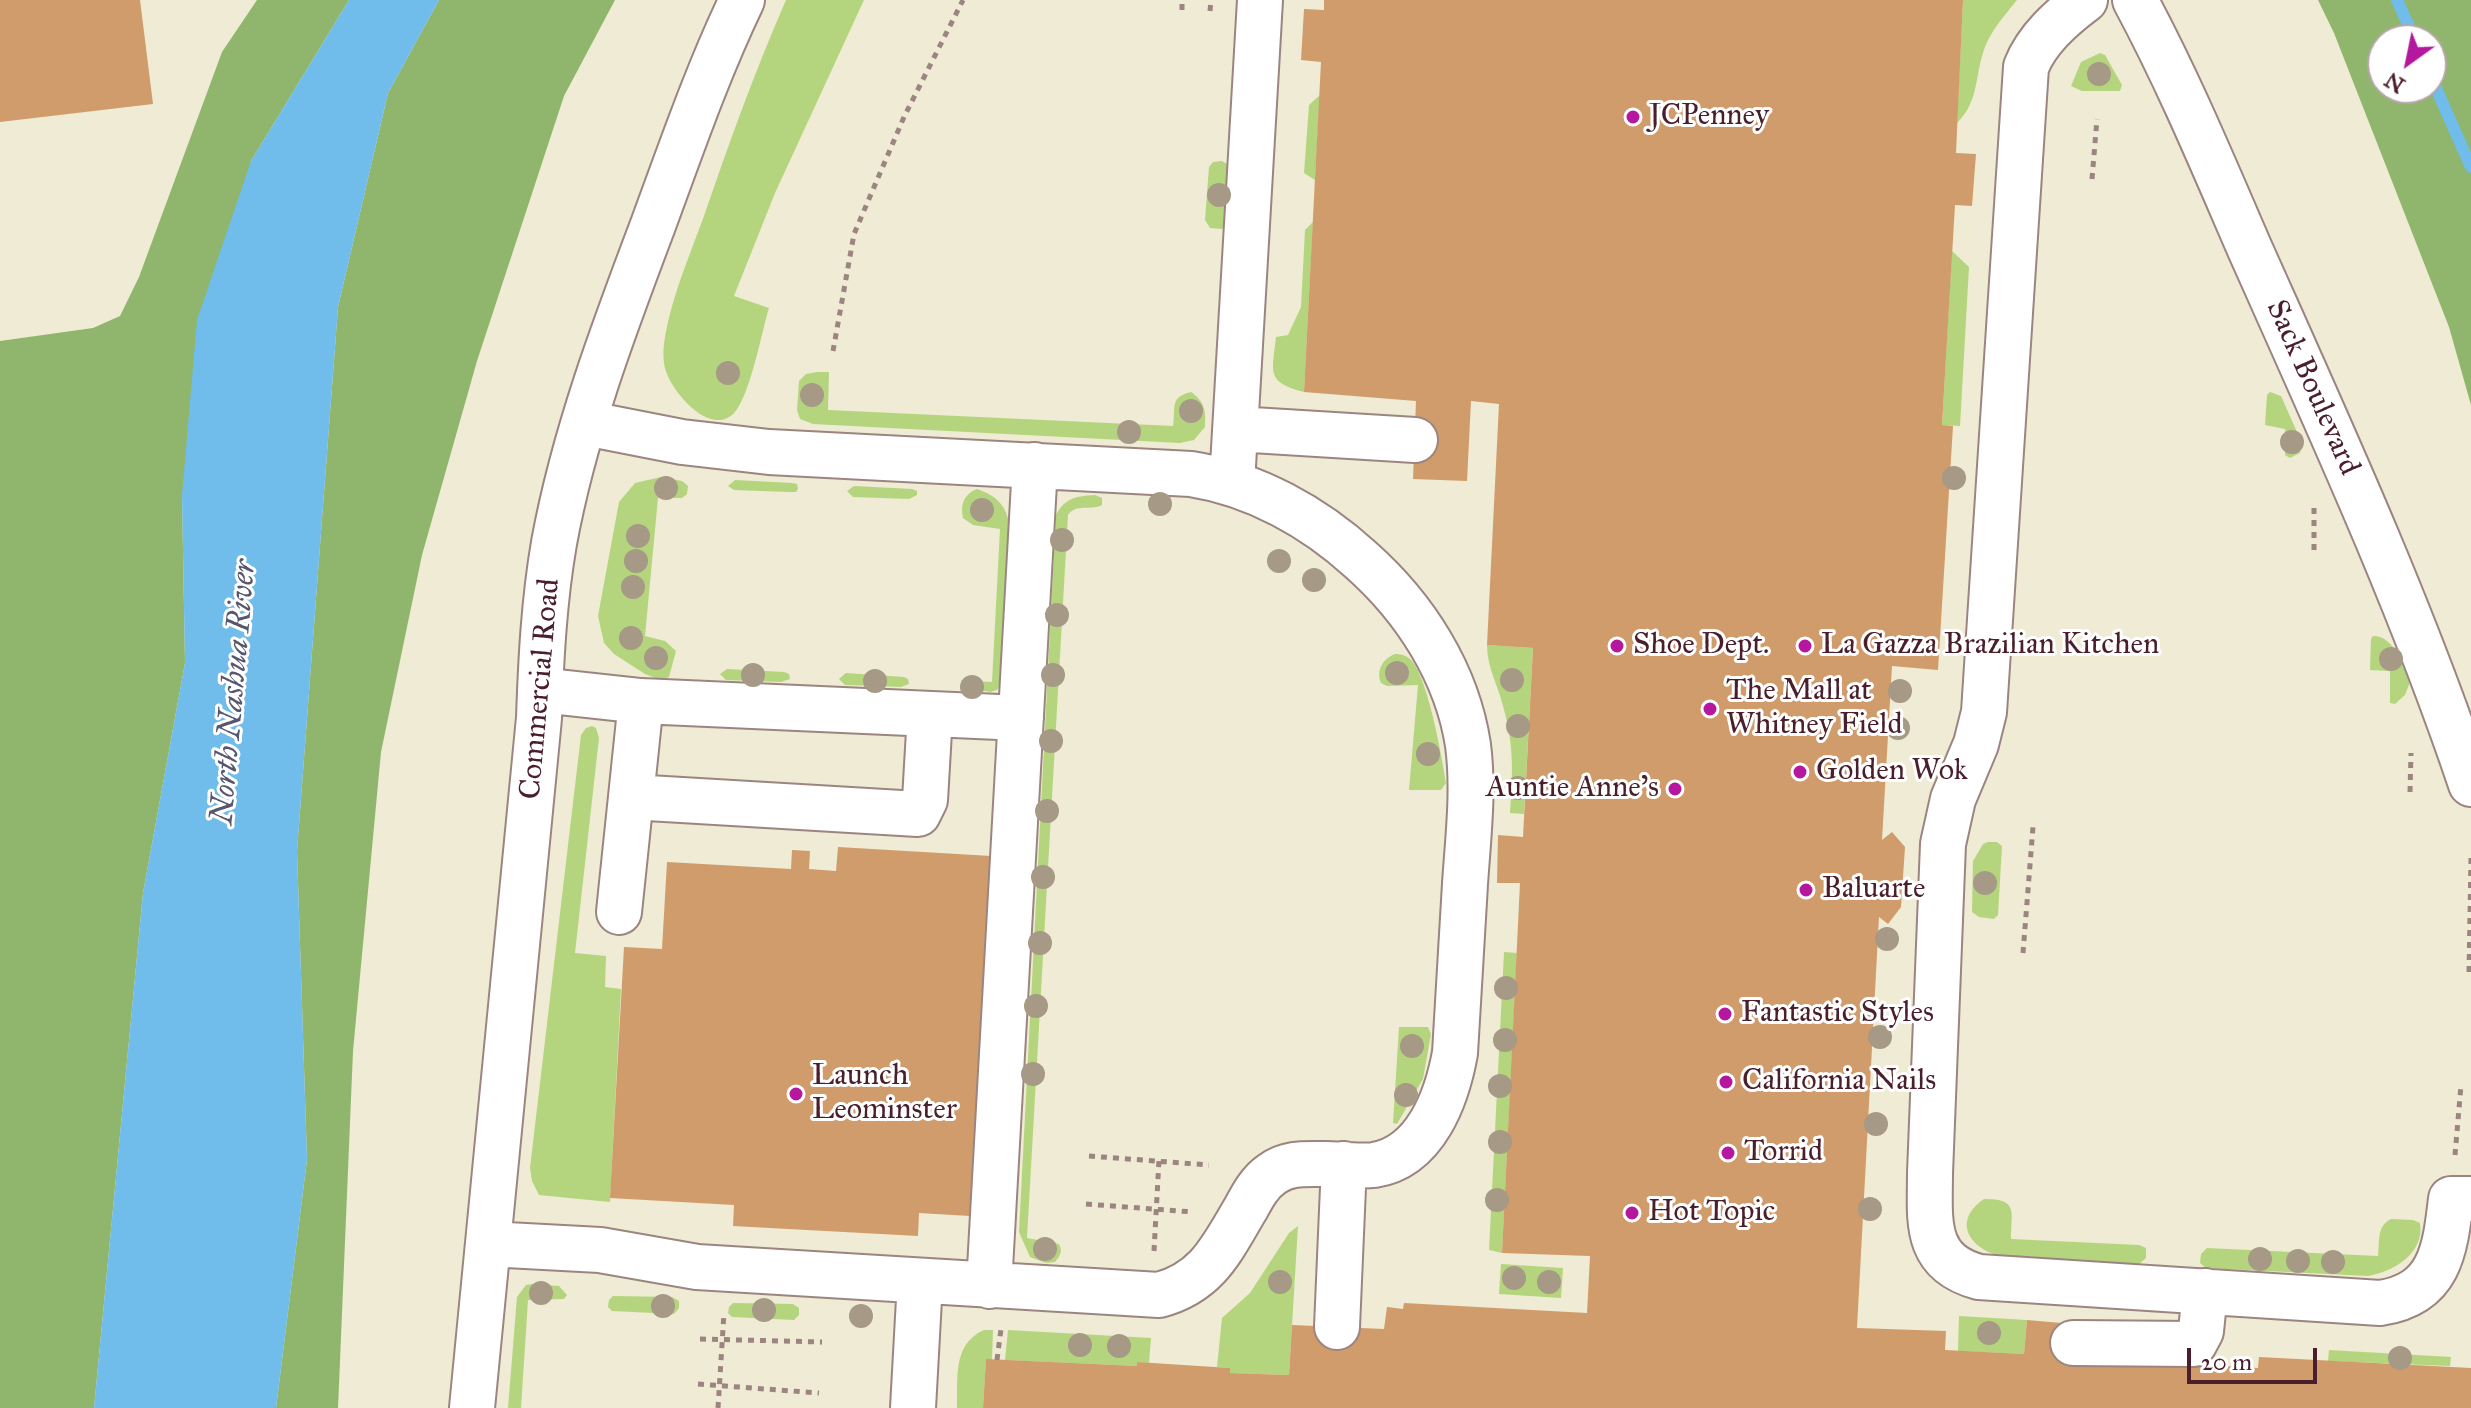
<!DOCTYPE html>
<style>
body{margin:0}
#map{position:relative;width:2471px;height:1408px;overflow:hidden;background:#efebd4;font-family:"IM FELL Great Primer",serif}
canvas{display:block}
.north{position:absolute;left:2367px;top:24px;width:80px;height:80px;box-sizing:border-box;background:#fff;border:2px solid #b7a5aa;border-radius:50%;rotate:213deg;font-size:22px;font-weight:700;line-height:32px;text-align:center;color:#4a1f2b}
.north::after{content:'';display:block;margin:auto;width:28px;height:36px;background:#b5179e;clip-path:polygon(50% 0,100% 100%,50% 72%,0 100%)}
.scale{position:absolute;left:2187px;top:1348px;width:130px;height:36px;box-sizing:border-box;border:4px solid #4a1f2b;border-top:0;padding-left:10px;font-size:24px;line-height:28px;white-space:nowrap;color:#4a1f2b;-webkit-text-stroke:6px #fff;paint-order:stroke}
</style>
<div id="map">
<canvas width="2471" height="1408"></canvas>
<div class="north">N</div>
<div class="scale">20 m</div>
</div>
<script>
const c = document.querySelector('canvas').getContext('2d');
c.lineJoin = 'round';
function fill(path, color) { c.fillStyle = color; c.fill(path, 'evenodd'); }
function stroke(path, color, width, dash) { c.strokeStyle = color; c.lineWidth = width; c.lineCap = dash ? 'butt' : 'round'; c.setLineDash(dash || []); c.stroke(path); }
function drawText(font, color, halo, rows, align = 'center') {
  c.font = font + ' "IM FELL Great Primer",serif'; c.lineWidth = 6; c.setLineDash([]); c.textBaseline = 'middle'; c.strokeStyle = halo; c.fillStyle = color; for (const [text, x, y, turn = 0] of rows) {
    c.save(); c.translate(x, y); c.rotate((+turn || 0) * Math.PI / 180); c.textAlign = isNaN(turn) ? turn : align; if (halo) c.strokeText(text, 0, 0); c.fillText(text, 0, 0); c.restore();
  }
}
const green = new Path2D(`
 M 786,0 L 864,0 L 775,193 L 734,296 L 769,308 C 761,334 751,392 735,412 C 712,438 675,395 667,374 C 663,365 663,353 664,344 C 670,301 689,257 704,216 C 729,143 755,71 786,0 Z
 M 1963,0 L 2017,0 C 2005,15 1992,29 1985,47 C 1974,76 1980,100 1957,123 Z
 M 2100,53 L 2105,55 L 2122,85 L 2120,91 L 2082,91 L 2071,86 L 2081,62 Z
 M 1320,95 L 1315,180 L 1304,173 L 1309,105 Z
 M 1222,161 L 1227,164 L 1228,169 L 1225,225 L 1222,229 L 1210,228 L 1205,220 L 1209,167 L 1213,162 Z
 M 1313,222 L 1304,392 C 1266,382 1272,373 1276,337 L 1288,335 L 1301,307 L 1305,230 Z
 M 1952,251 L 1969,267 L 1960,426 L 1942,425 Z
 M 817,372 L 829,372 L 828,410 L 1173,426 C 1176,408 1169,397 1191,392 C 1205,402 1206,411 1205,427 L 1194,440 L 1180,443 L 813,424 L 800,419 L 797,410 L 799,381 L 806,374 Z
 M 2270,392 L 2281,396 L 2301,441 L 2300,453 L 2290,458 L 2285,455 L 2285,429 L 2265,425 L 2267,395 Z
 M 661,477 L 682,481 L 688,486 L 687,494 L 682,498 L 658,498 L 645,636 L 665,641 L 676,651 L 669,677 L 661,680 L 645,674 L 614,654 L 604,643 L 598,616 L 619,502 L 635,483 Z
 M 735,480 L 792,483 L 797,484 L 798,489 L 796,492 L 789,492 L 734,490 L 728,486 Z
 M 854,486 L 912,489 L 917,491 L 917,495 L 909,499 L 853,497 L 847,491 Z
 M 977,489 C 995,495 1005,504 1009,522 L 1000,685 L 997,690 L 990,692 L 968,688 L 972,681 L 992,682 L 1000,529 L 973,525 L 963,518 C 960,504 964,494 977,489 Z
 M 1095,495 L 1102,498 L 1102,505 C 1091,511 1076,503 1068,515 L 1027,1238 L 1059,1244 C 1063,1252 1060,1256 1055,1262 L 1046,1263 L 1030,1257 L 1019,1232 L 1056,515 C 1065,498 1076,496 1095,495 Z
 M 2373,636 C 2395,636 2402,666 2410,682 L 2405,695 L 2395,704 L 2390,703 L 2390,671 L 2370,670 L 2371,639 Z
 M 1487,645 L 1533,648 L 1524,814 L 1510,813 C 1513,774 1514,744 1503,706 C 1498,685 1487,668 1487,645 Z
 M 1395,654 C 1401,654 1407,655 1412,661 C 1428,680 1442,756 1446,783 L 1441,790 L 1409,790 L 1418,685 L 1387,686 L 1381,683 C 1376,671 1382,659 1395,654 Z
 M 727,669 L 784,672 L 789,674 L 790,679 L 781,682 L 726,680 L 720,674 Z
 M 846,673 L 904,677 L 908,679 L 909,684 L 901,687 L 845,685 L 839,679 Z
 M 592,726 L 596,728 L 599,738 L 575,953 L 606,956 L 605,987 L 621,989 L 610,1202 L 539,1195 L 532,1181 L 530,1168 L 581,735 L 586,728 Z
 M 1988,842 L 1997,842 L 2002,846 L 1998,915 L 1994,919 L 1979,917 L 1972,912 L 1973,861 L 1983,844 Z
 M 1504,952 L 1517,953 L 1502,1253 L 1489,1250 Z
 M 1399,1027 L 1428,1027 L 1431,1034 L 1423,1079 L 1397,1124 L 1393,1123 Z
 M 1984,1199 C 2019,1199 2011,1211 2011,1239 L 2139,1245 L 2146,1248 L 2146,1258 L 2139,1264 L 2000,1256 C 1969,1248 1952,1221 1984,1199 Z
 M 2391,1219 L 2413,1220 L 2420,1223 C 2425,1254 2392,1272 2368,1276 L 2206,1268 L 2200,1263 L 2201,1254 L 2207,1248 L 2378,1256 C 2380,1241 2376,1227 2391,1219 Z
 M 1298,1226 L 1289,1375 L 1230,1373 L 1230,1368 L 1217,1367 L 1222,1318 L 1250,1293 L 1289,1233 Z
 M 1501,1264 L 1563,1268 L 1561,1298 L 1499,1294 Z
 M 532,1284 L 559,1286 L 567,1295 L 564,1299 L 528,1300 L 521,1408 L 508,1408 L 517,1297 L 526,1285 Z
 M 613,1296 L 672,1297 L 679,1301 L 679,1308 L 674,1314 L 612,1311 L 608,1307 L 609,1300 Z
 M 733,1303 L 793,1304 L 799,1308 L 799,1315 L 794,1320 L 732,1317 L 728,1313 L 729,1307 Z
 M 1959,1316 L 2027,1320 L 2024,1354 L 1958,1351 Z
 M 984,1330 L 993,1330 L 992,1360 L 986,1360 L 983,1408 L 957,1408 C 958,1379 952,1344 984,1330 Z
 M 1008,1330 L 1151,1338 L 1149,1363 L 1137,1362 L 1137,1366 L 1005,1360 Z
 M 2329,1350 L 2451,1357 L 2450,1366 L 2328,1361 Z`);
const forest = new Path2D(`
 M 257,0 L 349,0 L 251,161 L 182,495 L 185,663 L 143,893 L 94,1408 L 0,1408 L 0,341 L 93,328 L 120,316 L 139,277 L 222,52 Z
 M 439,0 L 615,0 L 564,96 L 477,361 L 422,555 L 381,752 L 353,1051 L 338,1408 L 276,1408 L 307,1159 L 297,851 L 338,307 L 388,93 Z
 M 2318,0 L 2471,0 L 2471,405 L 2449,327 L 2334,33 ZM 2431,40 L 2431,88 L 2383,88 L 2383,40 Z`);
const water = new Path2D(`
 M 349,0 L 439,0 L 388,93 L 338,307 L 297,851 L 307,1159 L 276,1408 L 94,1408 L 143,893 L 185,663 L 182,495 L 197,320 L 251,161 Z`);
const stream = new Path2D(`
 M 2397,0 L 2415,40
 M 2431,77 L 2471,167`);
const building = new Path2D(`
 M 0,0 L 140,0 L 153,104 L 0,122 Z
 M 1324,0 L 1963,0 L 1956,153 L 1976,154 L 1972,206 L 1955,205 L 1942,425 L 1953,426 L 1938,670 L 1892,666 L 1882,840 L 1892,832 L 1905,847 L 1901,907 L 1888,924 L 1879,917 L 1857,1328 L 1946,1331 L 1945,1350 L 2024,1354 L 2027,1320 L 2073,1324 L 2072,1357 L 2258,1368 L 2259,1357 L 2471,1368 L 2471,1408 L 983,1408 L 986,1359 L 1137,1366 L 1137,1362 L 1230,1368 L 1230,1373 L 1289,1375 L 1292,1325 L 1384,1329 L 1387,1307 L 1403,1309 L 1404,1303 L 1587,1313 L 1590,1256 L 1502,1253 L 1520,883 L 1497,883 L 1498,835 L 1523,837 L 1533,648 L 1487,645 L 1499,404 L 1471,401 L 1467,481 L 1413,479 L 1416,401 L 1304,392 L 1321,62 L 1301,60 L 1304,9 L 1324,10 Z
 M 838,847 L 991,856 L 970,1216 L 919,1213 L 918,1236 L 733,1226 L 734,1205 L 610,1198 L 624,947 L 662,949 L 667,862 L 791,869 L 792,850 L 810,851 L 809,869 L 836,871 Z`);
const path = new Path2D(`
 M 1182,10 L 1182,0
 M 1210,11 L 1211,0
 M 2092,179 L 2097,119
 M 833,351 L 854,234 L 904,117 L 963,0
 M 2314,508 L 2314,551
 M 2410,792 L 2411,753
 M 2023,953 L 2033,827
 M 2469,972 L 2471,858
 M 2455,1155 L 2461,1085
 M 1089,1156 L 1209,1165
 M 1086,1204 L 1193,1212
 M 1154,1251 L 1159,1160
 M 700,1339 L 822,1342
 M 997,1360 L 1001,1329
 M 698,1384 L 819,1393
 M 718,1408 L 724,1313`);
const minor = new Path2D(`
 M 2085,0 C 2061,18 2037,39 2026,67 L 1984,712 L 1976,744 L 1953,799 L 1943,844 L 1930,1173 C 1930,1220 1923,1262 1979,1277 L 2380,1303 C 2440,1294 2445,1251 2451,1199 L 2471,1199
 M 2135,0 C 2178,80 2213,164 2249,247 C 2328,424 2409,600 2471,784
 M 1236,429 L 1415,440
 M 1232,483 L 1260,0
 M 540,690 L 641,701 L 1021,718
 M 631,797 L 918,814 L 925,800 L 930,714
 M 619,912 L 641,701
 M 488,1244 L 600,1250 L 697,1267 L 1159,1295 C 1208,1282 1222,1248 1246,1208 C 1253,1195 1260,1182 1272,1174 C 1288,1162 1306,1164 1325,1164 C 1340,1164 1358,1167 1374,1165 C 1426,1157 1447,1097 1455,1053 C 1458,997 1462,941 1465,884 C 1468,838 1474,791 1468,745 C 1457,673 1415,608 1361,560 C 1314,517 1255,484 1191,474 L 769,452 L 682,442 L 585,423
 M 989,1286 L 1035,465
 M 1337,1327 L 1344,1164
 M 2073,1343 L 2194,1344 L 2201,1331 L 2205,1291
 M 472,1408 L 539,718 C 541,659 544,601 554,543 C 574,434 614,328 653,225 C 681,149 707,73 742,0
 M 913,1408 L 920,1281`);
const trees = [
 [2099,74],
 [1219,195],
 [728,373],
 [812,395],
 [1191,411],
 [1129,432],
 [2292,442],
 [1954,478],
 [666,488],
 [1160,504],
 [982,510],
 [638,536],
 [1062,540],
 [636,561],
 [1279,561],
 [1314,580],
 [633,587],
 [1057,615],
 [631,638],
 [656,658],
 [2391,659],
 [1397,673],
 [753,675],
 [1053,675],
 [1512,680],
 [875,681],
 [972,687],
 [1900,691],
 [1518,726],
 [1898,728],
 [1051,741],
 [1428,754],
 [1518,788],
 [1047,811],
 [1043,877],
 [1985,883],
 [1887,939],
 [1040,943],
 [1506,988],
 [1036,1006],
 [1880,1037],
 [1505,1040],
 [1412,1046],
 [1033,1074],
 [1500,1086],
 [1406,1095],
 [1876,1124],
 [1500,1142],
 [1497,1200],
 [1870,1209],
 [1045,1249],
 [2260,1259],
 [2298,1261],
 [2333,1262],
 [1514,1278],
 [1280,1282],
 [1549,1282],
 [541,1293],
 [663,1306],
 [764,1310],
 [861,1316],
 [1989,1333],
 [1080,1345],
 [1119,1346],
 [2400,1358]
];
const markers = [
 [1633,117,8,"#b5179e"],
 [1617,646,8,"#b5179e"],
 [1805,646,8,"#b5179e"],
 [1710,709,8,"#b5179e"],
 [1800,772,8,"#b5179e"],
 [1675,789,8,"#b5179e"],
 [1806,890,8,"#b5179e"],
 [1725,1014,8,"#b5179e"],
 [1726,1082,8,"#b5179e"],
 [796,1094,8,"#b5179e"],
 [1728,1153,8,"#b5179e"],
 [1632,1213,8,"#b5179e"]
];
const poiNames = [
 ["JCPenney",1649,117],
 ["Shoe Dept.",1633,646],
 ["La Gazza Brazilian Kitchen",1821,646],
 ["The Mall at",1726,692],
 ["Whitney Field",1726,726],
 ["Golden Wok",1816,772],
 ["Auntie Anne's",1659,789,"right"],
 ["Baluarte",1822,890],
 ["Fantastic Styles",1741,1014],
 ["Launch",812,1077],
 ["Leominster",812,1111],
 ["California Nails",1742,1082],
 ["Torrid",1744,1153],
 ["Hot Topic",1648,1213]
];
const streetNames = [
 ["Sack Boulevard",2312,388,66],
 ["Commercial Road",541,689,-85]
];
const waterNames = [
 ["North Nashua River",235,692,-85]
];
fill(green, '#b4d57d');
fill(forest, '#8fb66c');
fill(water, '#70bcea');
stroke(stream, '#70bcea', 12);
fill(building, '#d09c6b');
stroke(minor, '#9c8580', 48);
stroke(path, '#9c8580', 5, [6, 6]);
stroke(minor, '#fff', 44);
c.fillStyle = '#a69985';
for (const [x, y] of trees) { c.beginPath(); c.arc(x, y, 12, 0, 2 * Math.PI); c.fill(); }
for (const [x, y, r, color] of markers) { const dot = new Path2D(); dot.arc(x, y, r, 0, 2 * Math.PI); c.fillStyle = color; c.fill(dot); stroke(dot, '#fff', 3); }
drawText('30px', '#4a1f2b', '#fff', poiNames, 'left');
drawText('30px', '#4a1f2b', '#fff', streetNames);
drawText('italic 32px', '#57566e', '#fff', waterNames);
</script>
